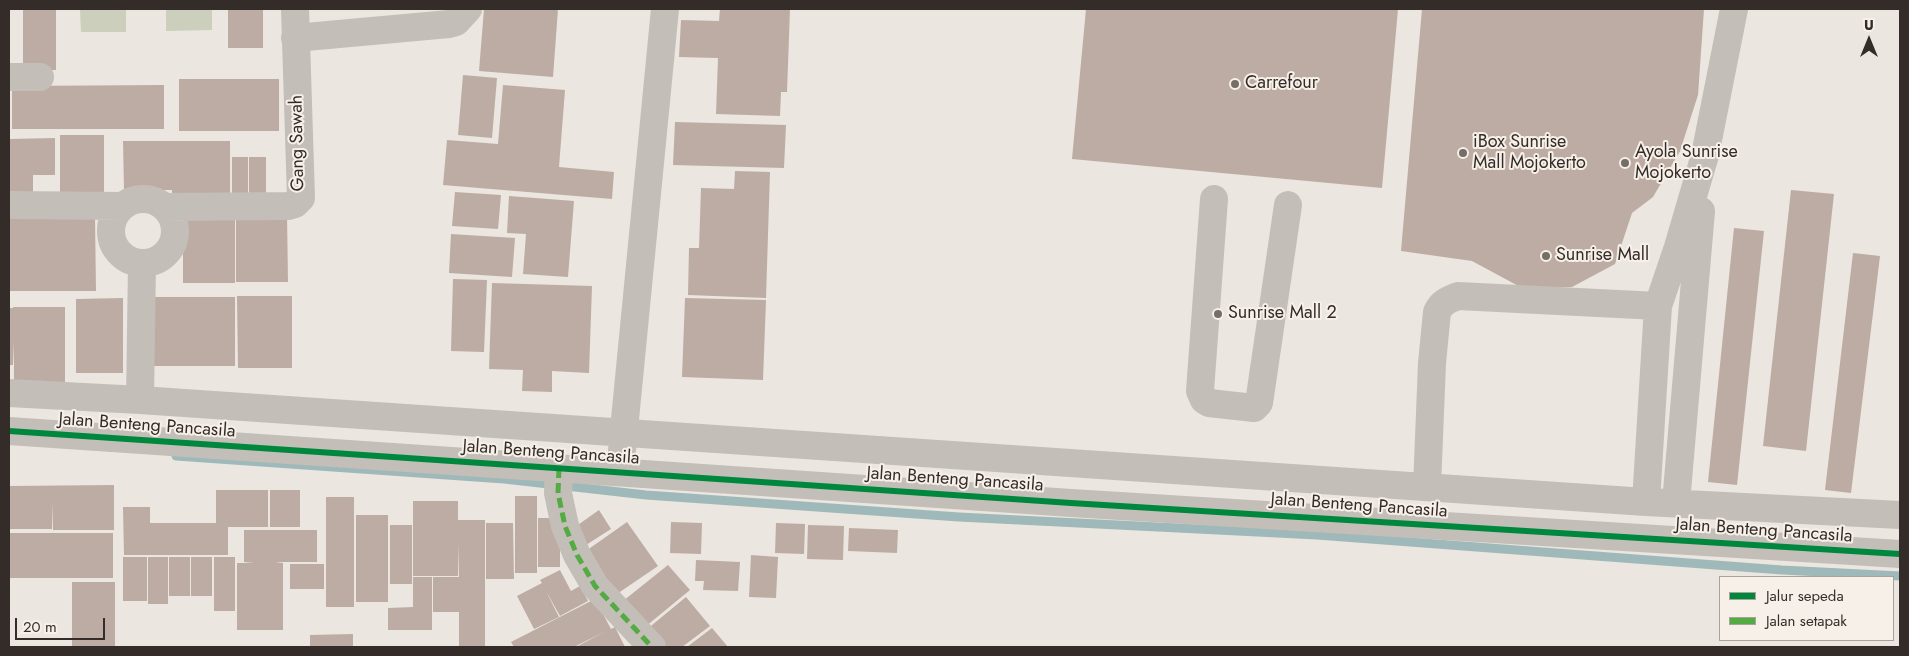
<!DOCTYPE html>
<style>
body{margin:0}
#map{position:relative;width:1909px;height:656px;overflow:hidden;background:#ebe6e0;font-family:Jost,sans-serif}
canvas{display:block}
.frame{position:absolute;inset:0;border:10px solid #342c28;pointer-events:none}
.legend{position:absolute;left:1719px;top:576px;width:175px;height:65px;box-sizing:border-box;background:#f7f0e8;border:1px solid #a9a29b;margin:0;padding:6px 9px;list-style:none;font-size:15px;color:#342c28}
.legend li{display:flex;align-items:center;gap:10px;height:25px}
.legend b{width:25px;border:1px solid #a9a29b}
.north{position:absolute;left:1844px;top:15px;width:50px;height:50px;-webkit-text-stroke:4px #f7f0e8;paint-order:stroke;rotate:0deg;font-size:14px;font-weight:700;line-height:20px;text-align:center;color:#342c28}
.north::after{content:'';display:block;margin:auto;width:18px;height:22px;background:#342c28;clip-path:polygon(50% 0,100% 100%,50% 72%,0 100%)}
.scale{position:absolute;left:15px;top:618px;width:90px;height:22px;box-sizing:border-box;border:2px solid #342c28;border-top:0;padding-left:6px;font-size:15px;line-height:18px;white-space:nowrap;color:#342c28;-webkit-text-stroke:4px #f7f0e8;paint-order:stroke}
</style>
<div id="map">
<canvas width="1909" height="656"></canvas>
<div class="frame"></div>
<ul class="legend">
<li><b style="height:6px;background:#00873e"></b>Jalur sepeda</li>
<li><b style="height:6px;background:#54ab44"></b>Jalan setapak</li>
</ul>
<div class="north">U</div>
<div class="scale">20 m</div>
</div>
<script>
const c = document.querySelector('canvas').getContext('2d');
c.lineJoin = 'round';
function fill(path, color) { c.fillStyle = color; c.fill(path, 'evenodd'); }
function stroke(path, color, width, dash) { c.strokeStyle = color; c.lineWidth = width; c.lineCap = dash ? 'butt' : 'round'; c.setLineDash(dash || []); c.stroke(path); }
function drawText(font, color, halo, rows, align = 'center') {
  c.font = font + ' Jost,sans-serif'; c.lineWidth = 4; c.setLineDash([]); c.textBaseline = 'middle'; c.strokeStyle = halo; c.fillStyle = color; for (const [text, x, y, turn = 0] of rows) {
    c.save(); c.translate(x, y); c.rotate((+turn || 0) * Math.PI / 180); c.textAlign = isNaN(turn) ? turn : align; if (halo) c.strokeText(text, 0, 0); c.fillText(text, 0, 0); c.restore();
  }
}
const green = new Path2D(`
 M 80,9 L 126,9 L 126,32 L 81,32 Z
 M 166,9 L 212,9 L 212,30 L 166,31 Z`);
const stream = new Path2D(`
 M 176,456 L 504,479 L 646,495 L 959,517 L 1317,535 L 1782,570 L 1900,576`);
const building = new Path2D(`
 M 23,9 L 56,9 L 56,70 L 23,70 Z
 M 228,9 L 263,9 L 263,48 L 228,48 Z
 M 484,9 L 558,9 L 553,77 L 479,71 Z
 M 720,9 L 790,9 L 787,92 L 781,92 L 780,116 L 716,114 L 718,58 L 679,57 L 681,20 L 719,21 Z
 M 1086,9 L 1398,9 L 1382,188 L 1072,159 Z
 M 1422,9 L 1704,9 L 1698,95 L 1680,151 L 1653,197 L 1632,213 L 1615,264 L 1572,287 L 1524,289 L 1472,261 L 1401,251 Z
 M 463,75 L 497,78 L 492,138 L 458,135 Z
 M 179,79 L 279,79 L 279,131 L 179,131 Z
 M 164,85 L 164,129 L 12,129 L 12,86 Z
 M 503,85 L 565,90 L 559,167 L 614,172 L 612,199 L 443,185 L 447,140 L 498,144 Z
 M 675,122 L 786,125 L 784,168 L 673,165 Z
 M 60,135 L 104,135 L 104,204 L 60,204 Z
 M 55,138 L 55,175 L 33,175 L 33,198 L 9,198 L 9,139 Z
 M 123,141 L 230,141 L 230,202 L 172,202 L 172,190 L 124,190 Z
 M 232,157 L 248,157 L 248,202 L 232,202 Z
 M 249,157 L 266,157 L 266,202 L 249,202 Z
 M 735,171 L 770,172 L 766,298 L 688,295 L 689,248 L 699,248 L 701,188 L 734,189 Z
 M 1791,190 L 1834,194 L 1806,451 L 1763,446 Z
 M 455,192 L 501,195 L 498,229 L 452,226 Z
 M 509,196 L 574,201 L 568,277 L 523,274 L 526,234 L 507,233 Z
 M 183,214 L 235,214 L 235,283 L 183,283 Z
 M 236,214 L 287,214 L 288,282 L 236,282 Z
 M 95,218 L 96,291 L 9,291 L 9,219 Z
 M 1734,228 L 1764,231 L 1737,485 L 1708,482 Z
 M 451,234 L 515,238 L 512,277 L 449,273 Z
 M 1853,253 L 1880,256 L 1851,493 L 1825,490 Z
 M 453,279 L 487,280 L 484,352 L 451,351 Z
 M 492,283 L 592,286 L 589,373 L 552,371 L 552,392 L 522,391 L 523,370 L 489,369 Z
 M 237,296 L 292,296 L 292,368 L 238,368 Z
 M 149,297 L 235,297 L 235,366 L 149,366 Z
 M 123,298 L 123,373 L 76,373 L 76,299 Z
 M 685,298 L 766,300 L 763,380 L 682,377 Z
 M 13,307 L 65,307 L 65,387 L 14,387 L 14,342 L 13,365 L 9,365 L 9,308 L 13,308 Z
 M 114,485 L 114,530 L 53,530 L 53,503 L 52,529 L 9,529 L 9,486 Z
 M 216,490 L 268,490 L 268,527 L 228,527 L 228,555 L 124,555 L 123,507 L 150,507 L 150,523 L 216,523 Z
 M 270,490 L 300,490 L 300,527 L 270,527 Z
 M 515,496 L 537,496 L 537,573 L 515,573 Z
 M 326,497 L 354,497 L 354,607 L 326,607 Z
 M 413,501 L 458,501 L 458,520 L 485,520 L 485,647 L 459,647 L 459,612 L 433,612 L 433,577 L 459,577 L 458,543 L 458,576 L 413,576 Z
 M 599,510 L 611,529 L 586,545 L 575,527 Z
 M 356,515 L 388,515 L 388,602 L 356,602 Z
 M 538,518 L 560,518 L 560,567 L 538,567 Z
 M 627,522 L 658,566 L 614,596 L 583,553 Z
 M 671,522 L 702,523 L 701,554 L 670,553 Z
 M 486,523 L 513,523 L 514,579 L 486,579 Z
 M 776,523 L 805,524 L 804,554 L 775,553 Z
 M 390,525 L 412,525 L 412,584 L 390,584 Z
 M 808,525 L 844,526 L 843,560 L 807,559 Z
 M 849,528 L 898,530 L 897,553 L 848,551 Z
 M 244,530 L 317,530 L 317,562 L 275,562 L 283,563 L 283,630 L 237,630 L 237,563 L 254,563 L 244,562 Z
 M 9,533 L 113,533 L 113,578 L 9,578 Z
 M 751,555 L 778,557 L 776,598 L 749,597 Z
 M 123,557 L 147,557 L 147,601 L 123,601 Z
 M 148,557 L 168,557 L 168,604 L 148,604 Z
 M 169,557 L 190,557 L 190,596 L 169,596 Z
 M 191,557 L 212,557 L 212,596 L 191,596 Z
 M 214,557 L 235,557 L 235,611 L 214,611 Z
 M 696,560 L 740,562 L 738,591 L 703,590 L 704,581 L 695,581 Z
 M 290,564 L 324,564 L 324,589 L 290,589 Z
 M 668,565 L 690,590 L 645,627 L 623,601 Z
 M 560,570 L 571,591 L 580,586 L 588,601 L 560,616 L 546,591 L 559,617 L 534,629 L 517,596 L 542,583 L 540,580 Z
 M 413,577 L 432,577 L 432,630 L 388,630 L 388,608 L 413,607 Z
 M 72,582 L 115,582 L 115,647 L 72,647 Z
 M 686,597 L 710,626 L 682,647 L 660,647 L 646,630 Z
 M 595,599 L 611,629 L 615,627 L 625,647 L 576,647 L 606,631 L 574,647 L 514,647 L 511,642 Z
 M 712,628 L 728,647 L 687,647 Z
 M 353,634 L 353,647 L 310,647 L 310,635 Z`);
const minor = new Path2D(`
 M 295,38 L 449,24 L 456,22 L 468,9
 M 9,77 L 40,77
 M 1214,199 L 1200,391 L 1204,400 L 1209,403 L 1254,408 L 1259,403 L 1288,205
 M111 231a32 32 0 1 1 64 0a32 32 0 1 1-64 0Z
 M 9,205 L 123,206
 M 165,207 L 288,206 L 295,204 L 301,198 L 295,9
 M 9,393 L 140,400 L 1646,502 L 1900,515
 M 140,400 L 142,263
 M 9,431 L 1071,503 L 1900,554
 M 622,450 L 665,9
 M 559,468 L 558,493 L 565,526 L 577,555 L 595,586 L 652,647
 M 1427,487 L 1432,363 L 1437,312 C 1442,302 1448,300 1458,296 L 1658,306
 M 1646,502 L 1658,306 L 1678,247 L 1705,155 L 1734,9
 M 1676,503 L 1701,211`);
const quiet = new Path2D(`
 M 559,468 L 558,493 L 565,526 L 577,555 L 595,586 L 652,647`);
const cycleway = new Path2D(`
 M 9,431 L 1071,503 L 1900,554`);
const markers = [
 [1235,84,5,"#746d68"],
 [1463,153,5,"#746d68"],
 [1625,163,5,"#746d68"],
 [1546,256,5,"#746d68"],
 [1218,314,5,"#746d68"]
];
const poiNames = [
 ["Carrefour",1245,84],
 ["iBox Sunrise",1473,143],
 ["Mall Mojokerto",1473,164],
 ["Ayola Sunrise",1635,153],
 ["Mojokerto",1635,174],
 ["Sunrise Mall",1556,256],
 ["Sunrise Mall 2",1228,314]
];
const streetNames = [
 ["Gang Sawah",298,143,-91],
 ["Jalan Benteng Pancasila",147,426,4],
 ["Jalan Benteng Pancasila",551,453,4],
 ["Jalan Benteng Pancasila",955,480,4],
 ["Jalan Benteng Pancasila",1359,506,4],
 ["Jalan Benteng Pancasila",1764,531,4]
];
fill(green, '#cccfbc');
stroke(stream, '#9fb9ba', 9);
fill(building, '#bdaca4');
stroke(minor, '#c4beb9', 28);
stroke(quiet, '#54ab44', 5, [10, 5]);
stroke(cycleway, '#00873e', 6);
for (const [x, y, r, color] of markers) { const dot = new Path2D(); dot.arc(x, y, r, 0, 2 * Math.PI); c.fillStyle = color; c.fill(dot); stroke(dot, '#f7f0e8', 2); }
drawText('18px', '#342c28', '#f7f0e8', poiNames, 'left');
drawText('18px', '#342c28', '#f7f0e8', streetNames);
</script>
